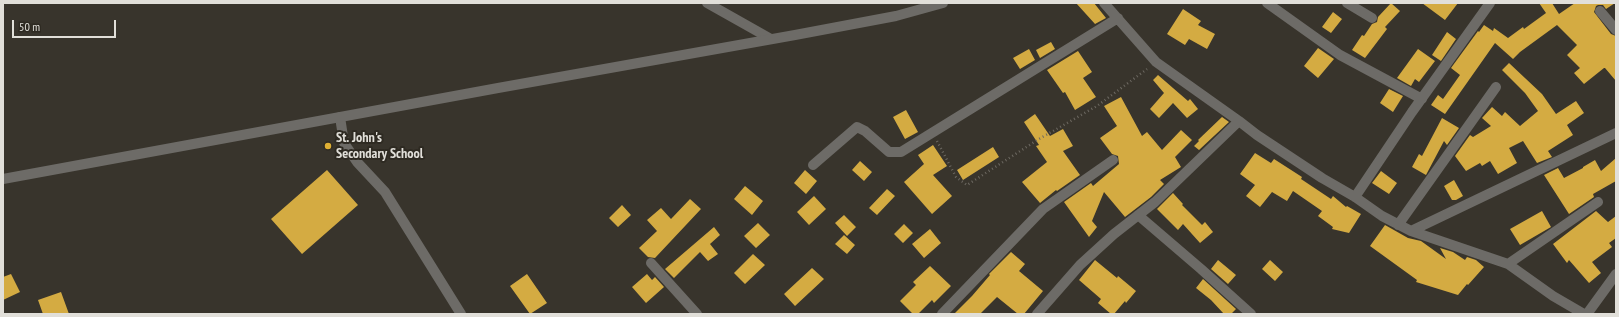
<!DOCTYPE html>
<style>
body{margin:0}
#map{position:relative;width:1619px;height:317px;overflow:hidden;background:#38342c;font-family:"PT Sans Narrow",sans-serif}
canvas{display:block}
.frame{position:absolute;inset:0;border:4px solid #e1dfd9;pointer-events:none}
.scale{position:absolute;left:12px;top:20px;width:104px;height:18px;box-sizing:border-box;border:2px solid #e1dfd9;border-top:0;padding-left:5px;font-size:12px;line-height:14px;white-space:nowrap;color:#e1dfd9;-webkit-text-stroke:3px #2e2a22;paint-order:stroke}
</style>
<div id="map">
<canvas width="1619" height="317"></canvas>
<div class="frame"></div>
<div class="scale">50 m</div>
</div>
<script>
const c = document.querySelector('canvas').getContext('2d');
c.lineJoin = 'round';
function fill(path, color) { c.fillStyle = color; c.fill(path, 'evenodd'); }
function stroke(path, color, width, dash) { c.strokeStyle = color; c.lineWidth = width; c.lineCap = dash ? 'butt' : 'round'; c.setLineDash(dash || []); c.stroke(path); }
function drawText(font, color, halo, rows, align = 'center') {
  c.font = font + ' "PT Sans Narrow",sans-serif'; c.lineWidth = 4; c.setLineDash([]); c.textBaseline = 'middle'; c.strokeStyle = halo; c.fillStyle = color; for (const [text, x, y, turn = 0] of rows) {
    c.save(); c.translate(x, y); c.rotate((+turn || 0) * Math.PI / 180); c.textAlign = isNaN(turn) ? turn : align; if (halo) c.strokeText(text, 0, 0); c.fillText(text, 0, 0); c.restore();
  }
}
const building = new Path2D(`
 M 1076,3 L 1094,3 L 1106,18 L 1095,24 Z
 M 1391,3 L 1400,11 L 1385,27 L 1387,29 L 1365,58 L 1352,50 L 1362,35 L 1364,36 L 1372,24 L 1377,22 L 1378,17 Z
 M 1422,3 L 1458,3 L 1445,20 Z
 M 1539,3 L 1552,3 L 1559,14 L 1575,3 L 1615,3 L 1606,9 L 1603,5 L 1598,5 L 1596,6 L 1594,12 L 1611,34 L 1616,36 L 1616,81 L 1605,68 L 1604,68 L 1584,84 L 1574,73 L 1580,68 L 1567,55 L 1577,45 L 1557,25 L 1520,52 L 1513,59 L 1495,43 L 1445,114 L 1431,105 L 1438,95 L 1443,99 L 1460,75 L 1451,68 L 1478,31 L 1479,32 L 1484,25 L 1493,31 L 1494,28 L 1508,38 L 1523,27 L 1524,29 L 1546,13 Z
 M 1183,9 L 1201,21 L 1198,25 L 1215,34 L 1207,49 L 1189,39 L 1185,45 L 1167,34 Z
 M 1333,12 L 1342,19 L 1331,33 L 1322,27 Z
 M 1447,32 L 1456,39 L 1441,61 L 1432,55 Z
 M 1051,42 L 1055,49 L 1040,58 L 1036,50 Z
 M 1318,48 L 1334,59 L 1318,78 L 1304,66 Z
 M 1029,49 L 1035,60 L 1020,69 L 1013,58 Z
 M 1418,49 L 1435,61 L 1419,82 L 1415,79 L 1411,86 L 1397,78 Z
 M 1078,51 L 1092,72 L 1083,78 L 1096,97 L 1075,110 L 1065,92 L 1063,93 L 1047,70 Z
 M 1509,63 L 1542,94 L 1556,114 L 1576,101 L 1584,113 L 1567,125 L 1573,135 L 1548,151 L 1552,157 L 1537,163 L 1523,141 L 1509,148 L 1517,163 L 1498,174 L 1490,161 L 1482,166 L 1480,163 L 1466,171 L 1455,156 L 1470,135 L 1473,137 L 1491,126 L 1482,118 L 1492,107 L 1502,116 L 1505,112 L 1520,126 L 1538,111 L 1525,93 L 1502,70 Z
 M 1158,75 L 1188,101 L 1190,99 L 1198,109 L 1187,118 L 1173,103 L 1159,118 L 1150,109 L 1164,93 L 1153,80 Z
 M 1389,89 L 1403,96 L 1393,112 L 1380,103 Z
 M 1121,97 L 1142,136 L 1147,132 L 1162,150 L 1181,130 L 1192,140 L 1175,157 L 1181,167 L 1160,180 L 1164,184 L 1151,197 L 1125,217 L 1104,192 L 1092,221 L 1097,227 L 1089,237 L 1064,202 L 1091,183 L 1093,186 L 1119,164 L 1118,156 L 1112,154 L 1100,138 L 1117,126 L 1104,106 Z
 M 906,110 L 918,132 L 905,139 L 893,117 Z
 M 1035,114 L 1050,136 L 1063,129 L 1073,146 L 1063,151 L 1080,175 L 1057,191 L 1056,190 L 1040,203 L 1022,182 L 1047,162 L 1036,146 L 1039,145 L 1024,122 Z
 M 1222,117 L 1229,122 L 1199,150 L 1194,146 L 1199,141 L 1198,140 Z
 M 1442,118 L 1459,128 L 1447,145 L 1444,141 L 1426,175 L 1412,167 L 1419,154 L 1422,156 Z
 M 933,145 L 947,166 L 933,175 L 952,196 L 932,214 L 904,182 L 924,164 L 918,155 Z
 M 993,147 L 999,157 L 963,180 L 957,170 Z
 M 1255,153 L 1271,163 L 1274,159 L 1302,177 L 1301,179 L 1331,199 L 1333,196 L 1346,207 L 1347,206 L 1361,214 L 1349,233 L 1332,229 L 1333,227 L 1318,216 L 1322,211 L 1293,191 L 1287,201 L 1272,192 L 1260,207 L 1246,196 L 1255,185 L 1240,174 Z
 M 1616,158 L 1616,181 L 1593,194 L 1594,197 L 1569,214 L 1544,175 L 1558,168 L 1564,178 L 1583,168 L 1583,167 L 1595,160 L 1601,171 Z
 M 860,161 L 872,172 L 864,181 L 852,170 Z
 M 327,170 L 358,205 L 302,254 L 271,219 Z
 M 805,170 L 817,181 L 806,194 L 794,183 Z
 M 1381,171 L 1397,183 L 1389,194 L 1372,183 Z
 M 1454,180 L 1463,196 L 1456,200 L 1452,200 L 1444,186 Z
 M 745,186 L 763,201 L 752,215 L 734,199 Z
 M 887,189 L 895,196 L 877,215 L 869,208 Z
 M 1173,193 L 1183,204 L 1182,205 L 1202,225 L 1205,222 L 1213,232 L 1200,243 L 1183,224 L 1178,230 L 1157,209 Z
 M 814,196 L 826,209 L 809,225 L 797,212 Z
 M 690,199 L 701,209 L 655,258 L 648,257 L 639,248 L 657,231 L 647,220 L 661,208 L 671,219 Z
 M 622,205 L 631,215 L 618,227 L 609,218 Z
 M 1542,211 L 1551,227 L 1520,245 L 1510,229 Z
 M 1596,211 L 1608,222 L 1616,216 L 1616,238 L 1609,243 L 1612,247 L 1592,262 L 1601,273 L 1589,283 L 1569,260 L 1567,263 L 1553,244 Z
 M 844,215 L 856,227 L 847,236 L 835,223 Z
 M 758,223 L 770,235 L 756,248 L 744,236 Z
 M 904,224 L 913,233 L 903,243 L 894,234 Z
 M 1385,225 L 1408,238 L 1421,241 L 1446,259 L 1440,248 L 1453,252 L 1465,260 L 1467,257 L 1476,260 L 1484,267 L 1468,285 L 1467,284 L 1458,295 L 1416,282 L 1417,280 L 1370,246 Z
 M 714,227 L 720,235 L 710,244 L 718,254 L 708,261 L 700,252 L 674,278 L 665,269 Z
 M 930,229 L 941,243 L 924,258 L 912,244 Z
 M 844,235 L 855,245 L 847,254 L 835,244 Z
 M 1011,252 L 1025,264 L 1019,271 L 1043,291 L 1024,314 L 1018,314 L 997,297 L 980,314 L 954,314 L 972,296 L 990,275 L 989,274 Z
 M 753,254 L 765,265 L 745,284 L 734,273 Z
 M 1095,260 L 1117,278 L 1118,276 L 1136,291 L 1126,303 L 1125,301 L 1114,314 L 1111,314 L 1098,303 L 1101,299 L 1079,280 Z
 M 1218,260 L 1236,275 L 1228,284 L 1211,269 Z
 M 1270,260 L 1283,272 L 1275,281 L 1262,269 Z
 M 930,266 L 951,286 L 934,303 L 932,300 L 918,314 L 913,314 L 900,301 L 916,285 L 913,282 Z
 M 812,268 L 824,279 L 795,306 L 784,294 Z
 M 11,274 L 20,292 L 3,300 L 3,277 Z
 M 527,274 L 547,303 L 530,314 L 510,286 Z
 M 647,274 L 652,280 L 655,277 L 664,287 L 646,303 L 632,287 Z
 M 1203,279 L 1236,309 L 1231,314 L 1224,314 L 1211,300 L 1196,288 Z
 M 61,292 L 69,314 L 43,314 L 38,300 Z`);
const path = new Path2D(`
 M 937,141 L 956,177 L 967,185 L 1039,139 L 1097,106 L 1147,69`);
const minor = new Path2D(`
 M 707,3 L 771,39
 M 1104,3 L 1156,62 L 1239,121 L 1257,135 L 1322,178 L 1355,197 L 1382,216 L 1411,231 L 1508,264 L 1553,296 L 1584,314
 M 1267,3 L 1340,55 L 1422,99
 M 1347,3 L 1372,18
 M 1600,11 L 1616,30
 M 340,117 L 344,143 L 357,162 L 385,192 L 461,314
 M 813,165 L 857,127 L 865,131 L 889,152 L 901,152 L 1118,18
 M 1355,197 L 1412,112 L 1490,3
 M 1138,215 L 1201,269 L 1251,314
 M 1398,225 L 1496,87
 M 1411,231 L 1616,133
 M 651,263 L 697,314
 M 1508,264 L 1598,202
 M 942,314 L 1043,209 L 1113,160
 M 1037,314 L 1080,265 L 1114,234 L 1155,202 L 1239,121`);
const tertiary = new Path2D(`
 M 3,179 L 498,88 L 795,35 L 896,16 L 943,3
 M 1587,314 L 1616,274`);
const markers = [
 [328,146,4,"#dfb034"]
];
const poiNames = [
 ["St. John's",336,138],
 ["Secondary School",336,154]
];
fill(building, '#d4ab42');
stroke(path, '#6d6962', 2.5, [1, 3]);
stroke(minor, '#6d6b67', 10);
stroke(tertiary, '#6d6b67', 10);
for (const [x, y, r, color] of markers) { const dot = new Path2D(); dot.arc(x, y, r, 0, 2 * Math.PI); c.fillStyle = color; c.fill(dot); stroke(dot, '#2e2a22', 1.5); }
drawText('bold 14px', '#e1dfd9', '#2e2a22', poiNames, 'left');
</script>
